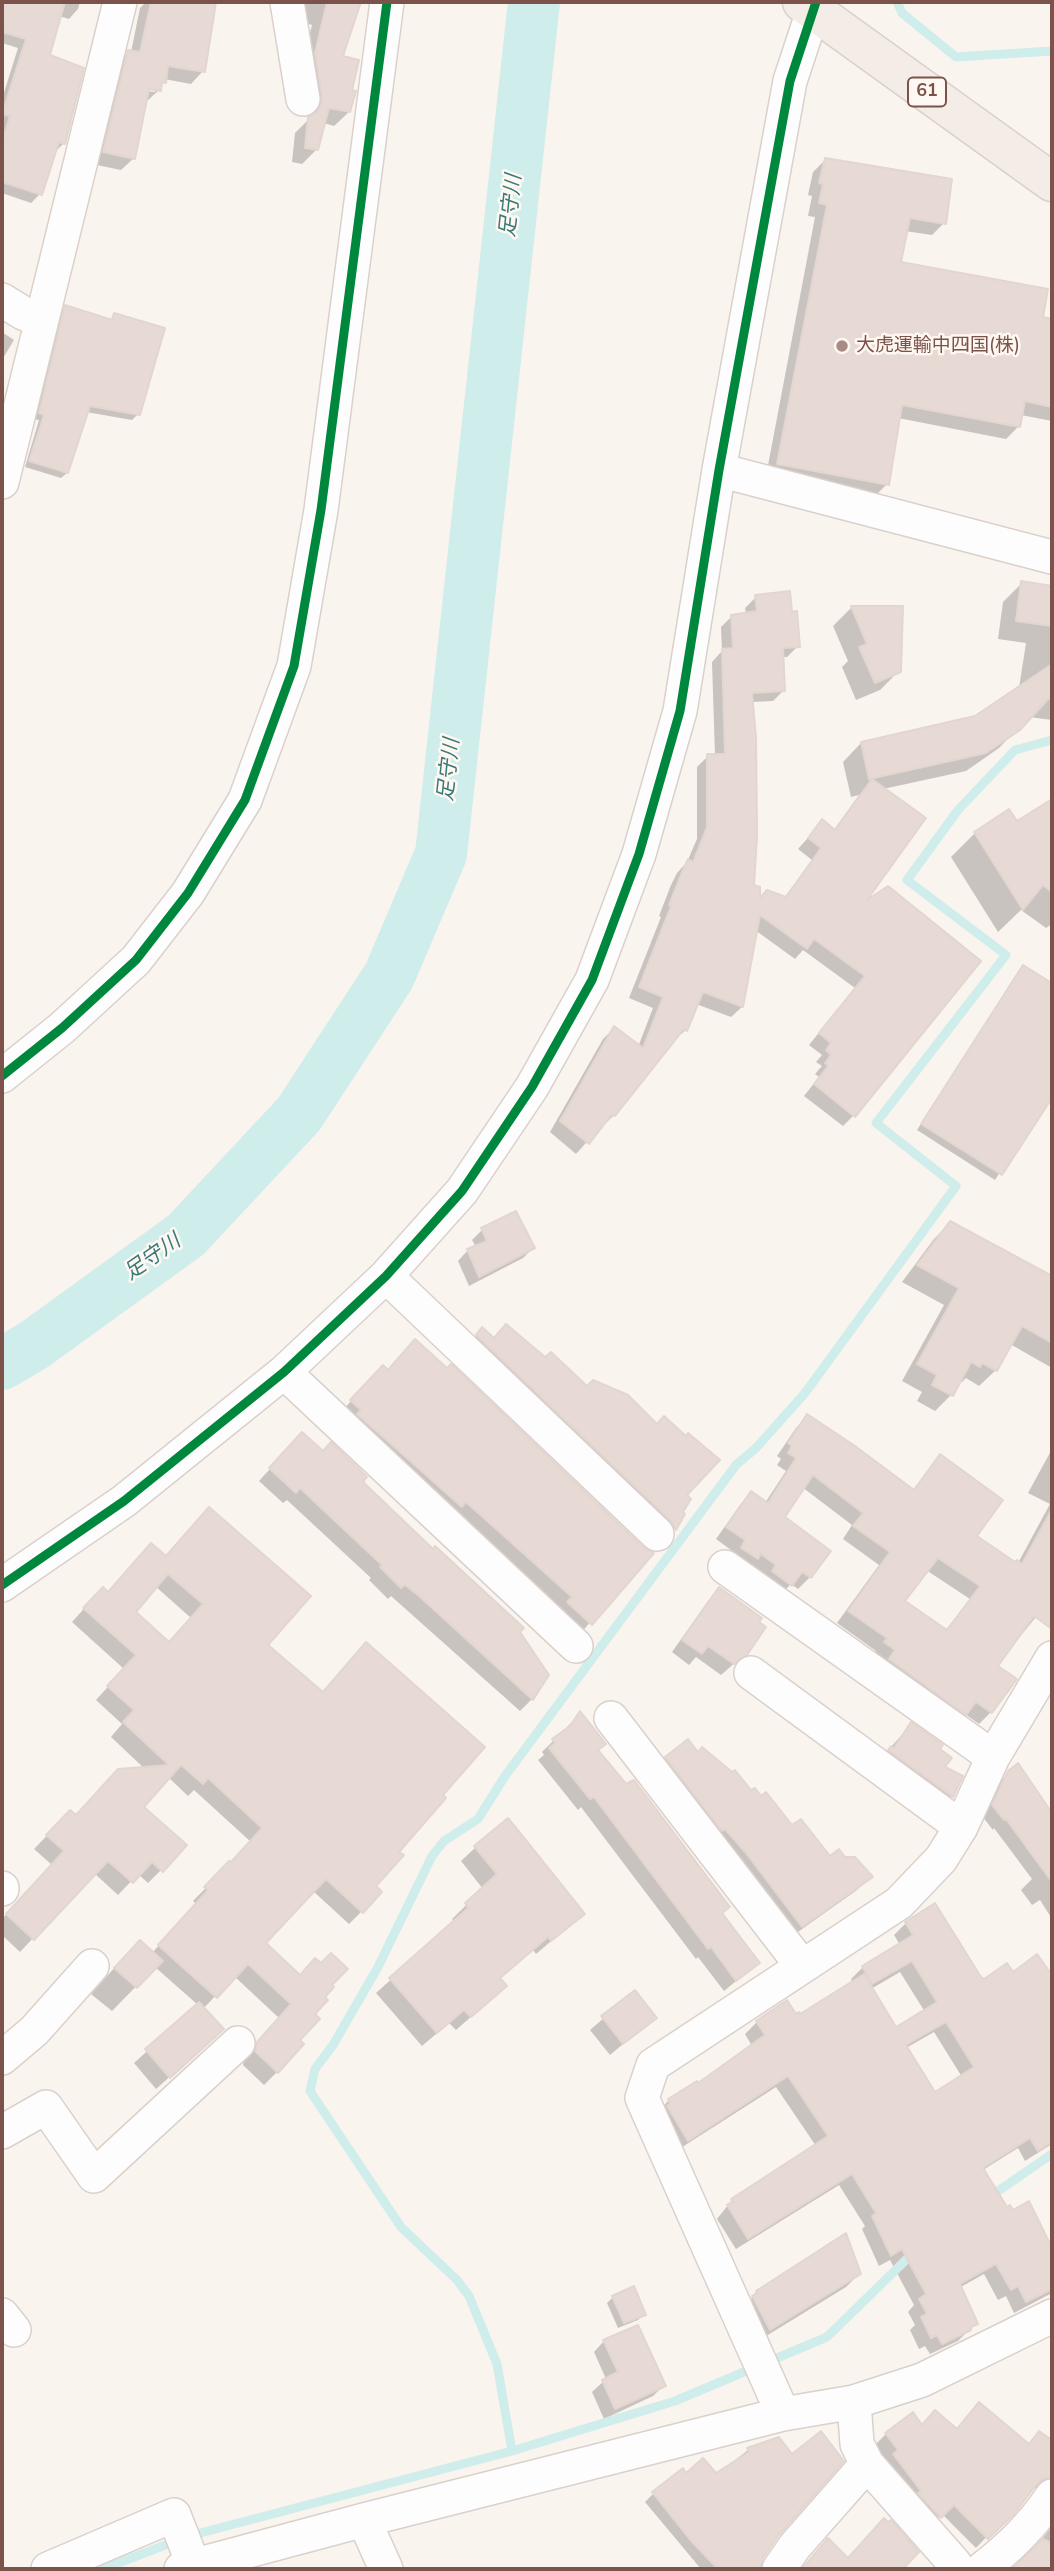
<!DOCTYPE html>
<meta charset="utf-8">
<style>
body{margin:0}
#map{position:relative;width:1054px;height:2571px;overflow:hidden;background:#faf4ef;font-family:"Nunito Sans",sans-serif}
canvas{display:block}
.frame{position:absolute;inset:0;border:4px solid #7c534a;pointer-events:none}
</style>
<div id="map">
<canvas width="1054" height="2571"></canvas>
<div class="frame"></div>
</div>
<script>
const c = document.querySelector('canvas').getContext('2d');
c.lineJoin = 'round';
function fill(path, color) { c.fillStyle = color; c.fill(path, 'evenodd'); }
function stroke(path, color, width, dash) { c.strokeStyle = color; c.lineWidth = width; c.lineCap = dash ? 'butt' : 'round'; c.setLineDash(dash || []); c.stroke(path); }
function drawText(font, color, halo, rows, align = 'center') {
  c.font = font + ' "Nunito Sans","Noto Sans JP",sans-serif'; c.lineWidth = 5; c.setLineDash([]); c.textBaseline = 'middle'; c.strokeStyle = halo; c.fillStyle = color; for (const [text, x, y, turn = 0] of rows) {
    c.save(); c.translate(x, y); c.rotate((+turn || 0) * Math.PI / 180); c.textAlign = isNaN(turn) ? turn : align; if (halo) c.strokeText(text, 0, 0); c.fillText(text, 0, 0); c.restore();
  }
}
const shadow = new Path2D(`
 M 2,2 L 80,2 L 78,9 L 69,19 L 59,16 L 48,56 L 64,143 L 54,153 L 40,194 L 31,203 L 2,193 L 2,99 L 18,48 L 2,43 Z
 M 146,2 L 214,2 L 203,71 L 191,84 L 164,79 L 159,90 L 145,103 L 134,158 L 121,170 L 92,164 L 116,64 L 129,52 L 131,52 L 140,8 ZM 141,86 L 155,89 L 155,92 L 140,90 Z
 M 287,2 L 359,2 L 341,58 L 350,91 L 349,112 L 334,126 L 324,123 L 317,149 L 302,164 L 292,162 L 295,133 L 308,120 L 309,111 L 301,68 L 312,25 L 293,19 Z
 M 825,160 L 944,223 L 932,235 L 905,231 L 899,263 L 1040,318 L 1052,320 L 1052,421 L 1021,415 L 1019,426 L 1006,439 L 898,418 L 887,484 L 875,496 L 766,476 L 815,217 L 808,216 L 812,196 L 808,195 L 813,172 Z
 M 66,307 L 109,321 L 114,315 L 138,414 L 132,420 L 86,412 L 67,473 L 61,478 L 25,467 L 39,420 L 34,419 L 60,313 Z
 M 2,332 L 14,340 L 2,360 Z
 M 1022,583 L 1052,588 L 1052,720 L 1029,717 L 999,748 L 966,771 L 883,789 L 860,906 L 888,888 L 854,1115 L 843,1126 L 804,1096 L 819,1077 L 815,1074 L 822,1066 L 816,1062 L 822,1055 L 809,1045 L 855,988 L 803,950 L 795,959 L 755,930 L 742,1007 L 731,1017 L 696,1004 L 686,1030 L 674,1040 L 614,1115 L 603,1126 L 602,1125 L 576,1154 L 550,1132 L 603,1039 L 614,1028 L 638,1047 L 653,1008 L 629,998 L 661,917 L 659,916 L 671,885 L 677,873 L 687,862 L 697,839 L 697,767 L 708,756 L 715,756 L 712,662 L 722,651 L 721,627 L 732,616 L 746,614 L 745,608 L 756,597 L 798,646 L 787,657 L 782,657 L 784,690 L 773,701 L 751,702 L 752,886 L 759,900 L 784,898 L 812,860 L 798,849 L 822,822 L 833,831 L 859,795 L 851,797 L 843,762 L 861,743 L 976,717 L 1019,688 L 1026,643 L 998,639 L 1003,602 Z
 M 852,607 L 899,671 L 880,690 L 856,700 L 842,667 L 848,661 L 833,626 Z
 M 1052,801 L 1052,924 L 1046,928 L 1021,910 L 998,932 L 951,857 L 975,833 L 1009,812 L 1016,824 Z
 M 1023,967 L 1052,985 L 1052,1094 L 995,1180 L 917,1130 Z
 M 950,1223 L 1052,1278 L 1052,1368 L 1010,1344 L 996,1370 L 979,1386 L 966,1378 L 962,1382 L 959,1380 L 951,1395 L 935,1411 L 917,1401 L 922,1392 L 902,1381 L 944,1305 L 902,1282 L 934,1239 Z
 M 482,1230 L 533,1248 L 523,1258 L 469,1286 L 458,1261 L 468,1250 L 476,1247 L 472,1240 Z
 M 482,1330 L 493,1339 L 545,1360 L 587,1388 L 684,1495 L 681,1512 L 683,1514 L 674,1529 L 663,1540 L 471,1341 Z
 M 372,1378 L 651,1553 L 579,1635 L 557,1614 L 562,1609 L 341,1412 Z
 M 807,1416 L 912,1491 L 940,1457 L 974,1536 L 1015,1564 L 1018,1563 L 1050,1504 L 1028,1493 L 1052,1449 L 1052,1587 L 1036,1617 L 996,1666 L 991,1712 L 979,1724 L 965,1714 L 953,1725 L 873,1655 L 876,1651 L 837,1623 L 879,1565 L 843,1539 L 852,1525 L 802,1487 L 782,1518 L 810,1577 L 798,1589 L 791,1584 L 779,1596 L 730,1560 L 735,1553 L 716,1539 L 740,1505 L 752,1493 L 765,1503 L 786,1471 L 777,1465 L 781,1459 L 777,1456 L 796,1428 ZM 926,1570 L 970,1599 L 945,1631 L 903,1601 Z
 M 290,1447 L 360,1482 L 518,1632 L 547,1675 L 532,1699 L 520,1711 L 391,1596 L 388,1599 L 369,1580 L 371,1578 L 287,1500 L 283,1503 L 259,1481 Z
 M 151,1546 L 322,1693 L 366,1644 L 440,1796 L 397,1852 L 374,1886 L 362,1911 L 349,1924 L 313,1891 L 264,1944 L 299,1977 L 330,1986 L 277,2072 L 264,2085 L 243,2065 L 244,2057 L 279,2018 L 234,1976 L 203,2009 L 209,2042 L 156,2089 L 134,2063 L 198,2005 L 155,1967 L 112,2011 L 91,1994 L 116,1966 L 152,1953 L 196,1904 L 193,1901 L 251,1842 L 194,1790 L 188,1796 L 168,1777 L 141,1807 L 161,1870 L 148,1883 L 138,1874 L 118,1895 L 94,1873 L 20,1952 L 2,1935 L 2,1919 L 52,1865 L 34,1849 L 70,1812 L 75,1817 L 145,1769 L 111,1737 L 122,1724 L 96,1700 L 124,1669 L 72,1622 L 90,1602 L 108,1594 ZM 155,1586 L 191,1618 L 168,1643 L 133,1612 Z
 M 719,1590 L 745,1654 L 721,1675 L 696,1657 L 689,1665 L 672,1652 L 708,1601 Z
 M 580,1714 L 597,1751 L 758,1963 L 724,1991 L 698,1957 L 696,1959 L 581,1807 L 578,1810 L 538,1760 L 544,1755 L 542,1752 Z
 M 911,1725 L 937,1749 L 942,1768 L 961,1777 L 952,1796 L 940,1808 L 879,1760 Z
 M 698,1754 L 751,1793 L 829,1859 L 845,1858 L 870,1877 L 857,1890 L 788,1939 L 653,1771 L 666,1758 Z
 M 1017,1766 L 1052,1814 L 1052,1919 L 1040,1900 L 1032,1905 L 1021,1890 L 1032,1879 L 994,1828 L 993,1830 L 982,1816 L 997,1784 Z
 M 476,1847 L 583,1914 L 536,1954 L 533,1950 L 499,1979 L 490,2000 L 456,2030 L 449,2023 L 422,2046 L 376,1993 L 455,1922 L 452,1919 L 483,1889 L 461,1861 Z
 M 906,1923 L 985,1981 L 1012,1974 L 1037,1957 L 1052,1978 L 1052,2144 L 1025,2161 L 1018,2148 L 983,2170 L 1006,2210 L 1012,2212 L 1028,2203 L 1052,2251 L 1052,2293 L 1014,2313 L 1006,2296 L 998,2300 L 984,2274 L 959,2288 L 976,2323 L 958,2341 L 930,2354 L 925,2346 L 919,2349 L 910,2330 L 915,2325 L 908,2312 L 914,2305 L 890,2260 L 879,2266 L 862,2229 L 865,2226 L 839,2185 L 736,2249 L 717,2219 L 732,2200 L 816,2146 L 776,2087 L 676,2151 L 658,2112 L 669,2100 L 698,2085 L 752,2046 L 745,2034 L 757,2022 L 800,2016 L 853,1983 L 851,1979 L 863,1967 L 900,1945 L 894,1935 ZM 900,1972 L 925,2012 L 895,2029 L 871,1989 ZM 934,2032 L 962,2077 L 934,2094 L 906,2048 Z
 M 634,1992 L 654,2018 L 610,2055 L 590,2030 Z
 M 859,2274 L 846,2287 L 758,2341 L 745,2305 L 757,2293 Z
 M 613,2297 L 644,2314 L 638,2320 L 618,2328 L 607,2303 Z
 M 604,2341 L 664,2385 L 653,2396 L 604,2419 L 592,2392 L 606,2379 L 594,2352 Z
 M 921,2426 L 956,2430 L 1027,2445 L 1039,2433 L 1052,2443 L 1052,2491 L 1042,2487 L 1032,2489 L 976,2548 L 942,2514 L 928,2528 L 883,2466 L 887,2461 L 875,2445 L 886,2434 Z
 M 748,2450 L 778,2534 L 762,2557 L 759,2569 L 701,2569 L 645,2502 L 653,2494 L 686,2476 L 716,2475 Z
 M 1052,2526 L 1052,2569 L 1013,2569 L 1028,2557 Z
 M 828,2540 L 848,2560 L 917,2552 L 901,2569 L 802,2569 Z`);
const stream = new Path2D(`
 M 897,2 L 902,13 L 956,57 L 1052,51
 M 988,2198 L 1052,2154
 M 512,2451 L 497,2364 L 469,2296 L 457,2280 L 401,2227 L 310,2091 L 315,2069 L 333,2045 L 378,1967 L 432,1856 L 444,1841 L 478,1819 L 505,1776 L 736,1465 L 756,1448 L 805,1393 L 956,1186 L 876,1123 L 1006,955 L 907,880 L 958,810 L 1015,750 L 1052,740
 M 189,2536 L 512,2451 L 675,2401 L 827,2337 L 914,2252
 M 103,2569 L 176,2541`);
const river = new Path2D(`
 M 2,1364 L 34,1345 L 186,1235 L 299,1114 L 389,976 L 441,854 L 534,2`);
const building = new Path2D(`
 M 2,2 L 65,2 L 50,55 L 84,68 L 65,144 L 59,142 L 42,195 L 2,182 L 2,142 L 10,116 L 2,114 L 26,39 L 2,32 Z
 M 151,2 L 216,2 L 205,72 L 168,66 L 166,83 L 162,82 L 161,91 L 149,89 L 135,159 L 103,152 L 128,50 L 140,52 Z
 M 327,2 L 361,2 L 343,56 L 359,60 L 352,90 L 356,91 L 350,112 L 329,108 L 318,150 L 305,148 L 308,117 L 316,113 L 321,105 L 322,96 L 315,53 Z
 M 825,158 L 952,179 L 946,224 L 910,218 L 901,262 L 1048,289 L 1043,317 L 1052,319 L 1052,407 L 1025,401 L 1020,427 L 902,405 L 889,485 L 777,464 L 827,205 L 819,203 L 823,184 L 819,183 Z
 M 65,305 L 112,320 L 114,313 L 165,328 L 140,415 L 90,406 L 68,473 L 29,461 L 44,415 L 39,413 Z
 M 1021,581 L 1052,586 L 1052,626 L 1016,621 Z
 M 790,591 L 792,612 L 797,611 L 800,647 L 783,648 L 785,691 L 752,693 L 756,738 L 757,836 L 754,885 L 760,887 L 760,898 L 767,890 L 786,897 L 821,848 L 808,838 L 822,819 L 835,830 L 872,779 L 926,818 L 867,900 L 888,886 L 981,961 L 855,1117 L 814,1084 L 828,1066 L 825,1063 L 831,1055 L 826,1050 L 831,1043 L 819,1033 L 865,976 L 814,939 L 807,949 L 760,915 L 743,1007 L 703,992 L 687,1031 L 684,1029 L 615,1116 L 612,1114 L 589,1144 L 560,1121 L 614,1026 L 643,1048 L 663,997 L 639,987 L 671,906 L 669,905 L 682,872 L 688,859 L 693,862 L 707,827 L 707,754 L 725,754 L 722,649 L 733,648 L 731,615 L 757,611 L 755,595 Z
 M 851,606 L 903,606 L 901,672 L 875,683 L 859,647 L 867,644 Z
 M 1052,664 L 1052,695 L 1020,730 L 986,753 L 869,779 L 861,742 L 975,716 Z
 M 1052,799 L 1052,892 L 1043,885 L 1023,910 L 974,832 L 1009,809 L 1017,821 Z
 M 1023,965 L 1052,983 L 1052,1098 L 1002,1175 L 921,1124 Z
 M 516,1211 L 535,1248 L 479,1277 L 467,1249 L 487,1241 L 481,1228 Z
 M 950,1221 L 1052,1276 L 1052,1343 L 1022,1326 L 997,1371 L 982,1363 L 980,1367 L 971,1362 L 953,1396 L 932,1385 L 937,1375 L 917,1364 L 959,1288 L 917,1265 Z
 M 506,1324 L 545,1357 L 551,1352 L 587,1386 L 593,1380 L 628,1395 L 657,1424 L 664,1416 L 686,1436 L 688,1433 L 720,1460 L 687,1495 L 691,1499 L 683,1512 L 685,1514 L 676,1530 L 670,1520 L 476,1335 L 482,1327 L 494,1338 Z
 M 415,1339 L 447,1368 L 451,1364 L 644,1548 L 654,1553 L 592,1625 L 567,1602 L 572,1597 L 466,1502 L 462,1507 L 357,1414 L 361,1410 L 350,1400 L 383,1365 L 388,1370 Z
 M 807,1414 L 855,1446 L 914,1490 L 940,1454 L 1003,1500 L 977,1536 L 1015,1562 L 1017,1560 L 1022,1564 L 1052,1509 L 1052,1629 L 1034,1616 L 998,1666 L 1017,1679 L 992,1713 L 976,1702 L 966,1715 L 889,1659 L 895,1650 L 884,1642 L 887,1638 L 848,1611 L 890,1552 L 853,1526 L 863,1513 L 813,1475 L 785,1517 L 831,1551 L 811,1578 L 802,1572 L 792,1586 L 772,1571 L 776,1565 L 761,1554 L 758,1559 L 741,1548 L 745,1540 L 726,1527 L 751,1491 L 768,1503 L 796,1458 L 788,1453 L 792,1446 L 788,1443 ZM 938,1558 L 980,1586 L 947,1630 L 905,1601 Z
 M 302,1432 L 323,1451 L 331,1442 L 367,1477 L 363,1482 L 433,1549 L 435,1546 L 524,1628 L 520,1632 L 549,1675 L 533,1700 L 418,1595 L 405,1585 L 401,1588 L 380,1567 L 382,1565 L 300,1488 L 296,1493 L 269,1468 Z
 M 209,1507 L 311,1596 L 268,1645 L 323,1692 L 366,1642 L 485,1747 L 443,1795 L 446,1798 L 399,1852 L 404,1855 L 376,1886 L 382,1892 L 363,1913 L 326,1879 L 266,1943 L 300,1975 L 315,1958 L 321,1963 L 331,1953 L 348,1969 L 332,1985 L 334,1987 L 325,1997 L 328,2000 L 315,2014 L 320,2019 L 300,2040 L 304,2044 L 278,2073 L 255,2051 L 257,2042 L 291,2004 L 248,1964 L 217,1998 L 158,1945 L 208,1890 L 204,1887 L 229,1861 L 231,1862 L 262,1828 L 208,1778 L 203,1784 L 181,1765 L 144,1807 L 187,1845 L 163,1872 L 152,1862 L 133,1883 L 108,1861 L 34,1940 L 6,1914 L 64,1851 L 46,1835 L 70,1810 L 76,1815 L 118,1769 L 169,1765 L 123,1722 L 134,1710 L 107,1686 L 136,1655 L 83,1608 L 103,1587 L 108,1592 L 151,1543 L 166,1556 ZM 168,1574 L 203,1604 L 169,1642 L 136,1612 Z
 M 719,1587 L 762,1618 L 759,1622 L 766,1627 L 747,1655 L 734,1664 L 708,1646 L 702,1654 L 682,1640 Z
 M 580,1711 L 606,1744 L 598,1750 L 626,1784 L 634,1780 L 730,1907 L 722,1913 L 760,1963 L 736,1981 L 711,1947 L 708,1949 L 594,1797 L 590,1799 L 549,1748 L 555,1743 L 552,1739 L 570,1726 Z
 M 911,1722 L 943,1745 L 940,1749 L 952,1758 L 945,1767 L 963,1776 L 953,1797 L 888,1750 L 891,1746 L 894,1748 Z
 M 688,1739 L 698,1752 L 702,1747 L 732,1772 L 735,1770 L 751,1790 L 755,1788 L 761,1796 L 766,1792 L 792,1825 L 801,1819 L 830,1856 L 839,1849 L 845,1857 L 855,1857 L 873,1877 L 802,1927 L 746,1853 L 725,1829 L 722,1831 L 665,1757 Z
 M 1018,1763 L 1052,1813 L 1052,1882 L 1006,1819 L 1004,1820 L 992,1805 L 1008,1771 Z
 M 508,1818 L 585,1914 L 551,1941 L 548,1937 L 500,1978 L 507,1986 L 471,2017 L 464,2010 L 437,2033 L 389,1978 L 468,1908 L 465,1903 L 497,1874 L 474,1846 Z
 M 935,1903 L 981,1977 L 984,1979 L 1007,1963 L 1013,1972 L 1037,1954 L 1052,1975 L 1052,2142 L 1038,2151 L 1030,2138 L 983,2168 L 1007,2207 L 1010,2205 L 1013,2210 L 1029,2201 L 1052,2248 L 1052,2289 L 1026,2302 L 1018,2286 L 1011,2290 L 996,2264 L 960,2284 L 978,2324 L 971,2327 L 971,2330 L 942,2344 L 937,2335 L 931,2338 L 921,2317 L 927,2314 L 919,2299 L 926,2294 L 902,2249 L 891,2256 L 872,2216 L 876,2213 L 852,2174 L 748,2239 L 727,2205 L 733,2202 L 731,2199 L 828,2136 L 788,2076 L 688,2141 L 667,2106 L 670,2103 L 668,2099 L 697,2081 L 698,2083 L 765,2035 L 756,2021 L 787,2000 L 796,2014 L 799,2012 L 800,2014 L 864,1974 L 896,2027 L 937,2002 L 912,1961 L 872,1984 L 862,1966 L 913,1935 L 905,1922 ZM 946,2022 L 974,2067 L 935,2092 L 906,2045 Z
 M 140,1940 L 163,1961 L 137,1988 L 114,1968 Z
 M 635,1990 L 657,2018 L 623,2044 L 601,2016 Z
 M 199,2002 L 224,2029 L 170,2078 L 145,2049 Z
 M 846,2233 L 861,2274 L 770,2330 L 752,2296 L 757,2293 L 756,2291 Z
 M 634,2286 L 646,2315 L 624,2323 L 612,2296 Z
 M 638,2325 L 666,2386 L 615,2409 L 602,2380 L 618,2372 L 603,2340 Z
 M 979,2402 L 1029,2444 L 1039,2431 L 1052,2440 L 1052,2477 L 1043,2479 L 1037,2484 L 1014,2514 L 988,2539 L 954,2505 L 941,2518 L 918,2493 L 921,2491 L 893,2454 L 898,2450 L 885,2433 L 913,2412 L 922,2425 L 935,2410 L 957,2429 Z
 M 821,2431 L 844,2461 L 779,2535 L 763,2558 L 760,2569 L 718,2569 L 692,2542 L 652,2492 L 683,2468 L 686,2473 L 703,2458 L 716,2473 L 749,2452 L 747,2448 L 779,2437 L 792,2454 Z
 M 884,2518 L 888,2522 L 891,2520 L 919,2552 L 903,2569 L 802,2569 L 828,2538 L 848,2558 Z
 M 1043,2539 L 1052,2543 L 1052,2569 L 1012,2569 Z`);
const street = new Path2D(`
 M 287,2 L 303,99
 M 2,300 L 23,313 L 40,320
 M 719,470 L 1052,557
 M 2,482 L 120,2
 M 2,1076 L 62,1028 L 136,960 L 188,893 L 245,800 L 294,666 L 321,510 L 387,2
 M 386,1276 L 657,1534
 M 284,1372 L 576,1646
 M 725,1567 L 993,1757
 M 2,1585 L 124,1501 L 284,1372 L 386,1276 L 462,1191 L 532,1087 L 592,980 L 639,854 L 680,711 L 719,470 L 790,81 L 816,2
 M 751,1673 L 961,1827 L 993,1757 L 1052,1658
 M 611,1718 L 802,1966
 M 2,1889 L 2,1888
 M 2,2058 L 34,2031 L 92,1966
 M 2,2132 L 46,2107 L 94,2176 L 238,2043
 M 2,2315 L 14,2330
 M 783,2414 L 642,2098 L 653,2065 L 899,1903 L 941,1859 L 961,1827
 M 867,2464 L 955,2564 L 956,2569
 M 364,2520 L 386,2569
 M 48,2569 L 174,2515 L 193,2564
 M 181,2569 L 364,2520 L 783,2414 L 854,2402 L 922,2380 L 1052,2316
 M 779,2569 L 795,2546 L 867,2464 L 857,2444 L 854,2402
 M 982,2569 C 1010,2547 1032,2526 1052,2496`);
const primary = new Path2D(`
 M 802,2 L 1052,182`);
const cycleway = new Path2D(`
 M 2,1076 L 62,1028 L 136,960 L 188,893 L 245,800 L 294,666 L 321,510 L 387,2
 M 2,1585 L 124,1501 L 284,1372 L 386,1276 L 462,1191 L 532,1087 L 592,980 L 639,854 L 680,711 L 719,470 L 790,81 L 816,2`);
const markers = [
 [842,346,7,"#a88b84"]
];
const shields = [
 [927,92,38]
];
const shieldNames = [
 ["61",927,92]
];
const poiNames = [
 ["大虎運輸中四国(株)",856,346]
];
const waterNames = [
 ["足守川",512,206,-84],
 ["足守川",450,770,-84],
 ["足守川",153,1258,-35]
];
fill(shadow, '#0003');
stroke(stream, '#cfedea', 9);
stroke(river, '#cfedea', 52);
fill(building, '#e7dad5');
stroke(building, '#e3d5d0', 2);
stroke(street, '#dad0cc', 36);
stroke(primary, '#dbcfcb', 41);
stroke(street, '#fefdfd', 33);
stroke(primary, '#f4ece6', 38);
stroke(cycleway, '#00873e', 9);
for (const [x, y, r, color] of markers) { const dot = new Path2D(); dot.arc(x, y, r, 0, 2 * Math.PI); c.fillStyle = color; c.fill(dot); stroke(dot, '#fff8f2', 2.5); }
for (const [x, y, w] of shields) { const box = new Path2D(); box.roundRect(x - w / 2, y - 14.5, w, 29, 5); c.fillStyle = '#fff8f2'; c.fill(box); stroke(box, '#7c534a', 2); }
drawText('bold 18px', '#7c534a', null, shieldNames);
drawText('19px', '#7c534a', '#fff8f2', poiNames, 'left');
drawText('italic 21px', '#397a79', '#fff8f2', waterNames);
</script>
